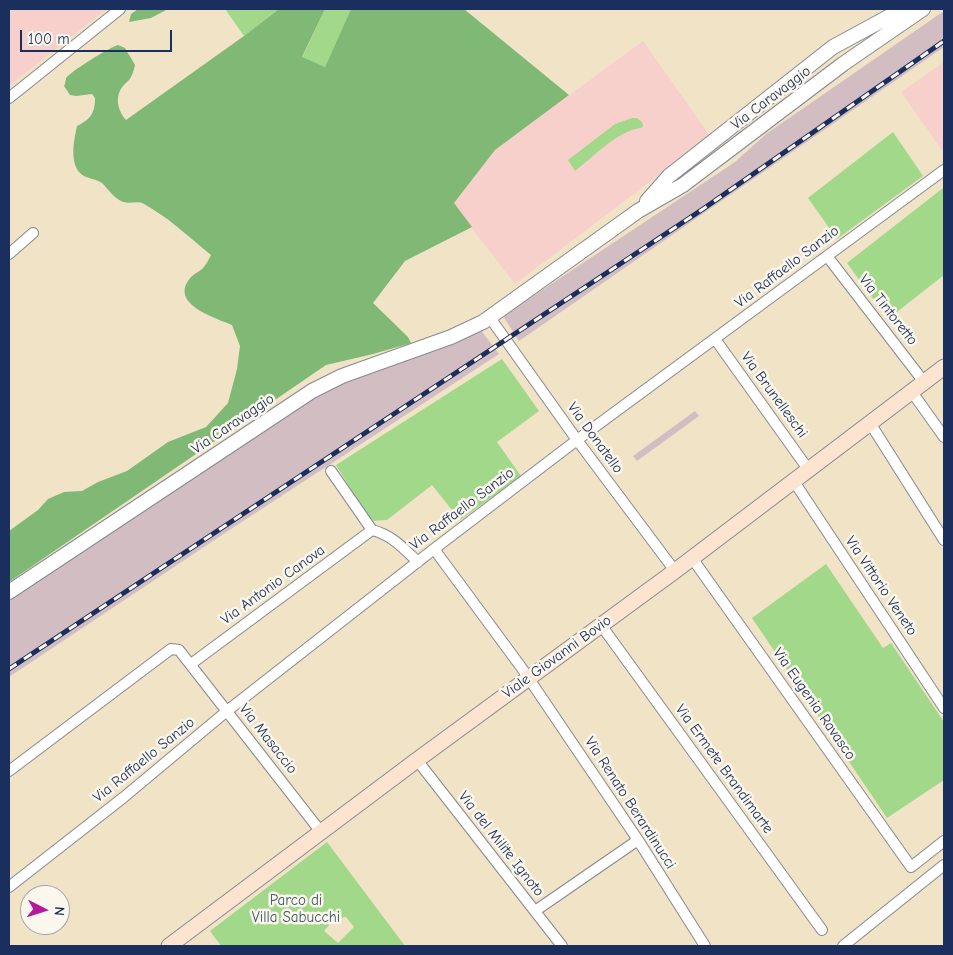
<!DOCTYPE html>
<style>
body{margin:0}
#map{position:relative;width:953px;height:955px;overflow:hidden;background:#f0e3c6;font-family:"Comic Neue",sans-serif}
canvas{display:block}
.frame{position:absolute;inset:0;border:10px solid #1b2f5e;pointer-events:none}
.north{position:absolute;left:20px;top:885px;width:50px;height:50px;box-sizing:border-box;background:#fbf7ec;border:1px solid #a1a7b3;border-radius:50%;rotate:95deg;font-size:14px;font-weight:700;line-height:20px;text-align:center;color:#1b2f5e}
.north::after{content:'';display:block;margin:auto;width:18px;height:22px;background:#b5179e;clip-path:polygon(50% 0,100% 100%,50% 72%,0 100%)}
.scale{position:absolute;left:20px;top:30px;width:152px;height:22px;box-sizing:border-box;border:2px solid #1b2f5e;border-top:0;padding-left:6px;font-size:15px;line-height:18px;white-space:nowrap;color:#1b2f5e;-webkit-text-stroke:4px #fbf7ec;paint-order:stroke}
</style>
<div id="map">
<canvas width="953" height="955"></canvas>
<div class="frame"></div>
<div class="north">N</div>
<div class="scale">100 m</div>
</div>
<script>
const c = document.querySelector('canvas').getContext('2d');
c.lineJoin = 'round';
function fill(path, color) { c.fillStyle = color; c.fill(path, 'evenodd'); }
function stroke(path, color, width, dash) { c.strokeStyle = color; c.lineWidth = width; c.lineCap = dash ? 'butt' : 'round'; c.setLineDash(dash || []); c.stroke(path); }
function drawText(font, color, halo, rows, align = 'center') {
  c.font = font + ' "Comic Neue",sans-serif'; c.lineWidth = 5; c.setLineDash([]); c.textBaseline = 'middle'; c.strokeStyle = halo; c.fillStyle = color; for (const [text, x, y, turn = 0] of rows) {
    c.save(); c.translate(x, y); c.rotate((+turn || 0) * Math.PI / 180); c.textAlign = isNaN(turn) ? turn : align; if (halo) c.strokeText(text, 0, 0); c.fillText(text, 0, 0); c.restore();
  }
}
const built = new Path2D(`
 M 9,9 L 107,9 L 9,86 Z
 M 643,41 L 710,136 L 515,284 L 453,204 L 495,150 Z
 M 944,62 L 944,153 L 901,92 Z`);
const industrial = new Path2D(`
 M 944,11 L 944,47 L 519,341 L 503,316 L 735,162 L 766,134 Z
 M 480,329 L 499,354 L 234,527 L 9,677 L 9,600 L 227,454 L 344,378 Z
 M 695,411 L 699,416 L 637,461 L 633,456 Z`);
const green = new Path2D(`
 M 225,9 L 279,9 L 244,36 Z
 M 325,9 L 351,9 L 325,67 L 302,58 Z
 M 632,118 L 637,118 L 642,122 L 643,126 L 641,128 C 619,130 593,157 575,171 L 568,160 L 615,124 Z
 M 893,132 L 923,176 L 837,239 L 808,198 Z
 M 943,188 L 944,275 L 888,319 L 847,263 Z
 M 502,359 L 539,411 L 497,442 L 521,476 L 460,520 L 432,485 L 387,520 L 370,521 L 336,465 Z
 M 826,564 L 883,648 L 891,643 L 944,722 L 944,780 L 887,818 L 752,618 Z
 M 327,842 L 405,946 L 221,946 L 210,931 ZM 346,917 L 354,927 L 338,943 L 324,931 L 334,919 Z`);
const forest = new Path2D(`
 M 138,9 L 168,9 L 151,18 L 129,22 L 131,14 Z
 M 279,9 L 325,9 L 302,57 L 325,67 L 351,9 L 464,9 L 569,95 L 495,150 L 454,203 L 472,227 L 405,261 L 373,303 L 408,337 L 411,343 L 373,354 L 326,365 L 9,582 L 9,531 L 38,510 L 48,499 L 64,492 L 82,491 L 98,482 L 127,471 L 168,442 L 206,427 L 228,403 L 237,369 L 240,346 L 232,325 C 216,318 172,305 188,281 C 192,274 198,273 203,268 C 206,265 209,259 211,255 C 189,237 168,217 144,204 C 137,200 128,205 121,201 C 113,197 108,189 102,183 C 96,179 90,179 84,176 C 68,167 74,140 77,126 C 91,119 95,113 95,98 L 92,94 L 76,96 L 70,95 L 64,86 C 65,85 66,79 66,78 C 70,72 110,47 118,45 L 125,48 L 135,65 C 134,69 133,73 131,77 C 129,81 125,83 123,86 C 114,97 118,111 126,120 L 244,36 Z`);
const minor = new Path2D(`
 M 9,98 L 120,9
 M 9,254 L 33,233
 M 827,256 L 924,382
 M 492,316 L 493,322 L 577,440 L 675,571
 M 715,339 L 808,469
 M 912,392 L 944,437
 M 870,423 L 944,540
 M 331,471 L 372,530 C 392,535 403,548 418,562
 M 793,480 L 944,708
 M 434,549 L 521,667 L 638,840 L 705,946
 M 692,558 L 911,867 L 944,841
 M 601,625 L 822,930
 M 191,664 L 372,530
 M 417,760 L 562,946
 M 9,771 L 171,649 L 179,650 L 321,832
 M 9,887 L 124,797 L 227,711 L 434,549 L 577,440 L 944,170
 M 535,911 L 638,840
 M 843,946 L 944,865`);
const tertiary = new Path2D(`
 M 647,201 L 669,176 L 833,47 L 903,9
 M 9,592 L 312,391 L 342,376 L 451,337 L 483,322 L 638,211 L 683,185 L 843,64 L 923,9`);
const secondary = new Path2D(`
 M 169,946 L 417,760 L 675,571 L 944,367`);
const rail = new Path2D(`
 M 9,669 L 703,209 L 944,41`);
const streetNames = [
 ["Via Caravaggio",771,98,-37],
 ["Via Raffaello Sanzio",787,267,-37],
 ["Via Tintoretto",888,310,52],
 ["Via Brunelleschi",774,395,54],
 ["Via Caravaggio",233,424,-34],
 ["Via Donatello",595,438,54],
 ["Via Raffaello Sanzio",462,509,-37],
 ["Via Antonio Canova",273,585,-36],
 ["Via Vittorio Veneto",881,586,56],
 ["Viale Giovanni Bovio",557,657,-36],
 ["Via Eugenia Ravasco",814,704,55],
 ["Via Masaccio",268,739,52],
 ["Via Raffaello Sanzio",144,760,-39],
 ["Via Ermete Brandimarte",724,769,54],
 ["Via Renato Berardinucci",630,803,57],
 ["Via del Milite Ignoto",501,844,52]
];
const parkNames = [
 ["Parco di",296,901],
 ["Villa Sabucchi",296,918]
];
fill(built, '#f7d0cb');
fill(industrial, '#d2bec2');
fill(green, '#a1d889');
fill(forest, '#80b875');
stroke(minor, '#868992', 12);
stroke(tertiary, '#868992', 16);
stroke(secondary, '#868992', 17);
stroke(minor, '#fff', 10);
stroke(tertiary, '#fff', 14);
stroke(secondary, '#fde4d1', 15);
stroke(rail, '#1b2f5e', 5);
stroke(rail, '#fbf7ec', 3, [9]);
drawText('15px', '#1b2f5e', '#fbf7ec', streetNames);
drawText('15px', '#3c5969', '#fbf7ec', parkNames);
</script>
